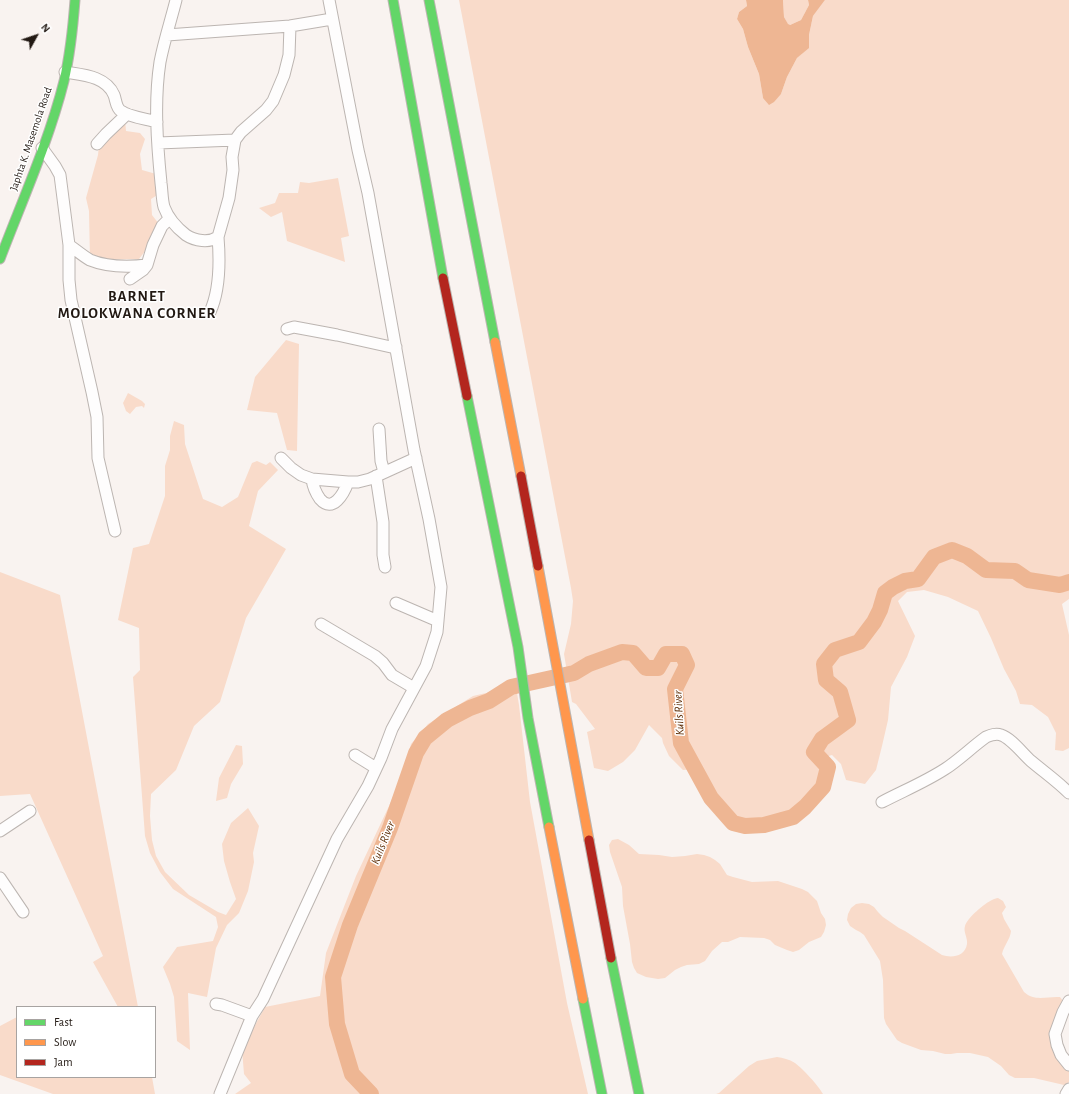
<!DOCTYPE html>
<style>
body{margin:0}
#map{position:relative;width:1069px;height:1094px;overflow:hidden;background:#f9f3f0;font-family:"Alegreya Sans",sans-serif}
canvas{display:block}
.legend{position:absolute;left:16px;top:1006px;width:140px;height:72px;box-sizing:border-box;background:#fff;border:1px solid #a7a3a1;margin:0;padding:5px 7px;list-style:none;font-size:12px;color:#221913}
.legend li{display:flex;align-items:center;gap:8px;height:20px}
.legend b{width:20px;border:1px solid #a7a3a1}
.north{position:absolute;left:16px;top:16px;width:40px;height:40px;-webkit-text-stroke:3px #fff;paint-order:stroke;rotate:50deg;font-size:11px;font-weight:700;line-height:16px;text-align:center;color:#221913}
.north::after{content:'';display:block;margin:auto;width:14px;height:18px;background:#221913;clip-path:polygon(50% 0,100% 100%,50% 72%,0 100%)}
</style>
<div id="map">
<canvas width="1069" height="1094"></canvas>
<ul class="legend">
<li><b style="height:5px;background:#63d668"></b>Fast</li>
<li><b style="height:5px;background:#ff974d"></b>Slow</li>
<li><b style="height:5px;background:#b3261e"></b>Jam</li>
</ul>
<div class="north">N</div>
</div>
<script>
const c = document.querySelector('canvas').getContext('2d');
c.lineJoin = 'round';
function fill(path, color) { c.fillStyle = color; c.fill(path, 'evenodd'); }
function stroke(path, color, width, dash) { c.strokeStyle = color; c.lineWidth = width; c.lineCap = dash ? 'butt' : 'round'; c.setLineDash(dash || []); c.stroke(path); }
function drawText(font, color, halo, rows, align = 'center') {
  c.font = font + ' "Alegreya Sans",sans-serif'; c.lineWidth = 3; c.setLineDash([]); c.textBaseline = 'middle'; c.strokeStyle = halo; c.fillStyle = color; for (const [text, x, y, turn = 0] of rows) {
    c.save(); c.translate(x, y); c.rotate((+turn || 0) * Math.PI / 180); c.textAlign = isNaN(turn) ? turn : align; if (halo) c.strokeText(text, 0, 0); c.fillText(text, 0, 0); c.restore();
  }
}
const green = new Path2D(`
 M 459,0 L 746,0 L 747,6 L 739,12 L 737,19 L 743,29 L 748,47 L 759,74 L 763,98 L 781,94 L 787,77 L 797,58 L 808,48 L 809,35 L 813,16 L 825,0 L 1069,0 L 1069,599 L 1062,604 L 1069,635 L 1069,748 L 1063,751 L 1055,750 L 1056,733 L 1048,717 L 1032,705 L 1020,704 L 1016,691 L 1004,669 L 991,638 L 978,611 L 948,597 L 924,590 L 907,592 L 898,601 L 915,636 L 907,657 L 891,687 L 888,720 L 882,746 L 876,770 L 865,784 L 846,780 L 841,764 L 832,755 L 822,758 L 828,767 L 823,787 L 805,807 L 793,817 L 764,825 L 745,826 L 733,823 L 723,812 L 711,798 L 703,785 L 696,769 L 683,770 L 669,756 L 663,743 L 662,738 L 649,725 L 635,750 L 623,762 L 608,771 L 594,768 L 587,732 L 595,729 L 576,704 L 572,702 L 564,654 L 571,624 L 573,601 L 571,588 Z
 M 783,0 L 808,0 L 809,5 L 801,20 L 790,25 L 788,25 L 784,17 Z
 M 125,120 L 126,131 L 140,133 L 145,139 L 140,154 L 142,170 L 156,174 L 159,194 L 151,199 L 152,215 L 159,224 L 152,242 L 139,259 L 90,260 L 89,211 L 86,198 L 98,155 L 99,145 Z
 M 338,178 L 349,236 L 341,238 L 345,262 L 287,241 L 282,212 L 271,217 L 259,208 L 275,203 L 279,193 L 298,193 L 300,182 L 309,183 Z
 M 286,340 L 299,344 L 297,451 L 287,450 L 277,413 L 247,410 L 255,377 Z
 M 128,393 L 142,401 L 145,404 L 144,408 L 142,406 L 136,407 L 130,414 L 126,411 L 123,403 Z
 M 174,421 L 184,425 L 185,444 L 203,499 L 222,507 L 238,497 L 252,463 L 257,461 L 266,465 L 270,462 L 278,470 L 258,491 L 249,526 L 286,549 L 246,618 L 220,702 L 194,726 L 176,770 L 151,794 L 150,816 L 152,840 L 156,856 L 165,872 L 189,895 L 218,912 L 226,915 L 236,899 L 230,882 L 224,861 L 222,844 L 231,823 L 248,808 L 259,826 L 253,853 L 254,862 L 248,891 L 239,913 L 227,925 L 216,948 L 207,997 L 188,993 L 190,1050 L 177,1041 L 174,997 L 170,984 L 163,967 L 177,947 L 213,941 L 218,927 L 216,917 L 173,889 L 160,872 L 150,853 L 145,836 L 133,677 L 140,670 L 139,628 L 118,620 L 133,548 L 149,544 L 165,496 L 165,466 L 170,450 L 170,436 Z
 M 0,572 L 60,595 L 138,1007 L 118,1007 L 93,962 L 103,956 L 30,794 L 0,796 Z
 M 499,690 L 517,693 L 519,705 L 530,802 L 567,1003 L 588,1094 L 235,1094 L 251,1083 L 244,1074 L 242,1049 L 265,1007 L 320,996 L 326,953 L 356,876 L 389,806 L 404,770 L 411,744 L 428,724 L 473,696 Z
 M 236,745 L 242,746 L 243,764 L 231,784 L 227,798 L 216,801 L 219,778 Z
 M 618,839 L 629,845 L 639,854 L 659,855 L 672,857 L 685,856 L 697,854 L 704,855 L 710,857 L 715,860 L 720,864 L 727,875 L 733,877 L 752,882 L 778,881 L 802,889 L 808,892 L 817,901 L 821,913 L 825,919 L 826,925 L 824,932 L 821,937 L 809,942 L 799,950 L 793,952 L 787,950 L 775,945 L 770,940 L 764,938 L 740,937 L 728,942 L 722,942 L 712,951 L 705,961 L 699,964 L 687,965 L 681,967 L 675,970 L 665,978 L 658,979 L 646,977 L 637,973 L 634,968 L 632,962 L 630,944 L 623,906 L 622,887 L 610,852 L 609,845 L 612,840 Z
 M 998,898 L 1003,901 L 1006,907 L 1002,913 L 1004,919 L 1011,931 C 1010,940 1004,945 1002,954 L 1024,992 C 1035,1002 1047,996 1060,997 L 1064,1002 L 1050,1038 L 1069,1068 L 1069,1082 L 1064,1085 L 1034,1078 L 1015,1078 L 1009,1075 L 1001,1066 L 988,1057 L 970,1053 L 957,1053 L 951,1054 L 945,1054 L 933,1051 L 921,1050 L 902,1043 L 897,1040 L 886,1024 L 884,1018 L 883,980 L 880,961 L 864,935 L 860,932 L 856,930 L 850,926 L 847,920 L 848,914 L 851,908 L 856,904 L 862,903 L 869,904 L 874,907 L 878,912 L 883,917 L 899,928 L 905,931 L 942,955 C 951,958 965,957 967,944 C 968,938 963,932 965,926 C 967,918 985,903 992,900 C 994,899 996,898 998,898 Z
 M 17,1017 L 17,1077 L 152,1077 L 155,1094 L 53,1094 L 0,1075 L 0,1026 Z
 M 777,1057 C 783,1058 789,1059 795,1063 C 803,1069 818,1085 823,1094 L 716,1094 L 719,1093 L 749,1066 L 757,1061 Z`);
const water = new Path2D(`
 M 746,0 L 783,0 L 784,17 L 788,24 L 790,25 L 801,20 L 809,5 L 808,0 L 825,0 L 813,16 L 809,35 L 809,48 L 797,58 L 787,77 L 781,94 L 774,102 L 769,105 L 763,98 L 759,74 L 748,47 L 743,29 L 737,19 L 739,12 L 747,6 Z`);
const river = new Path2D(`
 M 371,1094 L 352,1074 L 337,1024 L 333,977 L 350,925 L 390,828 L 416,753 L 425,738 L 447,720 L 470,708 L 489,701 L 511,687 L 574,673 L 589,664 L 622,652 L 633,653 L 646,668 L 658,668 L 666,654 L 682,654 L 687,665 L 675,689 L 681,743 L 711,798 L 733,823 L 745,826 L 764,825 L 793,817 L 805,807 L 823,787 L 828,767 L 814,752 L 822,739 L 848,720 L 840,692 L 826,680 L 824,664 L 835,650 L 859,642 L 874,622 L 880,610 L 885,593 L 893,587 L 905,581 L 918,579 L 934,557 L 952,550 L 967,556 L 986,570 L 1015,571 L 1028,580 L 1060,585 L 1069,582`);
const street = new Path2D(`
 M 176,0 C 171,20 164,41 160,62 C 154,101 157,143 161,183 C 162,190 162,200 164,207 C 168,218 177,228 186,235 C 195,241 209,243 218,237 L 229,198 L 233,170 L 232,157 L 235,140 L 241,132 L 266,110 L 273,101 L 284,75 L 289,55 L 290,26
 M 167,35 L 290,26 L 332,19
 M 65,72 C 83,75 106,76 114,95 C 116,100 116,108 121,111 C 129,117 147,119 157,122
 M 158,143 L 235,140
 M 97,144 L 106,134 L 127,114
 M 42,148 L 55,166 L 60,175 L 69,245 L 69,280 L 71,300 L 92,392 L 97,417 L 98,458 L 115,531
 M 69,245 C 76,250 83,256 90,260 C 107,267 129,267 147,265
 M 130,279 L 143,270 L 147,265 L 153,245 L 162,226 L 169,219
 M 210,312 C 220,290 220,261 218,237
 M 287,329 L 294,327 L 337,335 L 391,347 L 396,347
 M 379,429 L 381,461 L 384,472
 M 281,458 L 291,468 L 301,475 L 312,479 L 348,482 L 358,482 L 370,479 L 416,458
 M 376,476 L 383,522 L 383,555 L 385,567
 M 312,479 C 313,487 315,492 320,499 C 333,514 344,493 348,482
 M 396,603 L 438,621
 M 321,624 L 375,656 L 383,663 L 392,675 L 414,688
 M 355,755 L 376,768
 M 882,802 C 903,791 925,782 945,769 C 959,760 972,747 986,737 C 991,735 996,733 1001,735 C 1011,738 1023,754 1031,761 C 1044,772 1057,781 1069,793
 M 0,831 L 30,811
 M 0,878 L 23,912
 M 1069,1001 L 1063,1012 L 1055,1034 L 1057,1045 L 1061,1055 L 1069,1065
 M 216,1004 L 222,1005 L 252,1016
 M 220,1094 L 252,1016 L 263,999 L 337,839 L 368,786 L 381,758 L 392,729 L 426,666 L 437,632 L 441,587 L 429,519 L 414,450 L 368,193 L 358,150 L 329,0
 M 1066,1094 L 1069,1089`);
const fast = new Path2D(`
 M 393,0 L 443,278
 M 429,0 L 495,342
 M 0,259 C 22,201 49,141 64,81 C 70,55 73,27 75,0
 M 467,396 L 518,647 L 528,718 L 549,827
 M 611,958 L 639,1094
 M 583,999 L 602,1094`);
const slow = new Path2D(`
 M 495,342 L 521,476
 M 538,566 L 589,840
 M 549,827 L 583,999`);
const jam = new Path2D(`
 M 443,278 L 467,396
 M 521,476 L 538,566
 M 589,840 L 611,958`);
const streetNames = [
 ["Japhta K. Masemola Road",31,139,-71]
];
const waterNames = [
 ["Kuils River",679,713,-93],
 ["Kuils River",383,843,-68]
];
const districtNames = [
 ["BARNET",137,296],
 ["MOLOKWANA CORNER",137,313]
];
fill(green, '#f9dbca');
fill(water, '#eeb693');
stroke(river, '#eeb693', 16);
stroke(street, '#bcb5b1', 13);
stroke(fast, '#bcb5b1', 11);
stroke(slow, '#bcb5b1', 11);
stroke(jam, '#bcb5b1', 11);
stroke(street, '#fefdfd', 11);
stroke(fast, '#63d668', 9);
stroke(slow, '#ff974d', 9);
stroke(jam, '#b3261e', 9);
drawText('11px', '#221913', '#fff', streetNames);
drawText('italic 12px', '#5b2a02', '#fff', waterNames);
c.letterSpacing = '1px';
drawText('bold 15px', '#221913', '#fff', districtNames);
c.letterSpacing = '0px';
</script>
